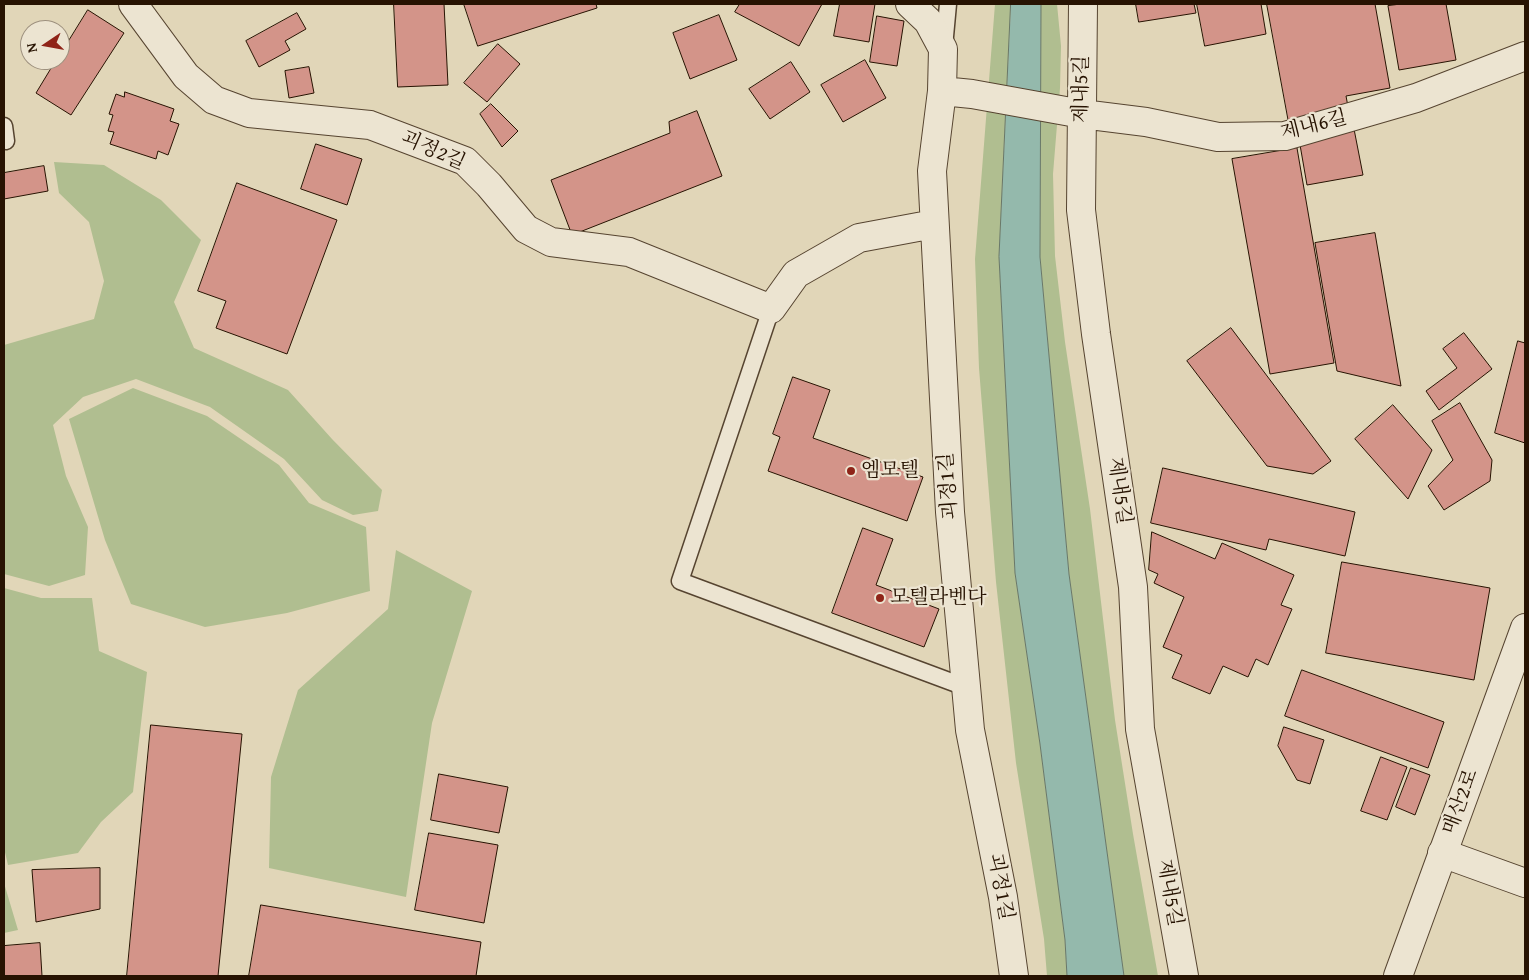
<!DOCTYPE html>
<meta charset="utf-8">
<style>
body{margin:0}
#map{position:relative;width:1529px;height:980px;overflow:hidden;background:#e1d6b8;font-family:"Gentium Book Plus",serif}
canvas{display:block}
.frame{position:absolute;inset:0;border:5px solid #271302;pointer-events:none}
.north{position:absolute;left:20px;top:20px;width:50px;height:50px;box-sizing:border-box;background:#ece4d1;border:1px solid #9d907e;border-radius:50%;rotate:258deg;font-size:14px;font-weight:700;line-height:20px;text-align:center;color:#271302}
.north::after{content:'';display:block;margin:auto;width:18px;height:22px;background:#8f2418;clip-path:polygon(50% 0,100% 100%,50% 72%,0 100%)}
</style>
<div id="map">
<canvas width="1529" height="980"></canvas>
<div class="frame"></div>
<div class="north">N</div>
</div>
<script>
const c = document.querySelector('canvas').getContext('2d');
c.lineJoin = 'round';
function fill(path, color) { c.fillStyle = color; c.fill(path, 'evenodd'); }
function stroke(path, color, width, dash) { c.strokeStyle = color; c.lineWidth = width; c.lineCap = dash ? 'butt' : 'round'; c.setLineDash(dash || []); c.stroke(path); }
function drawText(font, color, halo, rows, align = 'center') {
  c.font = font + ' "Gentium Book Plus","Noto Serif KR",serif'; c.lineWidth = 4.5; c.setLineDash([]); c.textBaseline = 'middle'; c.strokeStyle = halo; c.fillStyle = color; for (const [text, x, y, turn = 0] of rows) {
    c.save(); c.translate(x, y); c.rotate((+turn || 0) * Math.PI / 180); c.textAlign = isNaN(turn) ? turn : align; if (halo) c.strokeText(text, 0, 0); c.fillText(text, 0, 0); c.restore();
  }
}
const green = new Path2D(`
 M 995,4 L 1011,4 L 999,257 L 1015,573 L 1040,744 L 1065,940 L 1067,976 L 1047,976 L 1044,939 L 1016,763 L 996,582 L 979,368 L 975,259 Z
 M 1041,4 L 1057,4 L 1061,46 L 1060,88 L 1053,174 L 1055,256 L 1065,342 L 1090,509 L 1115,720 L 1133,834 L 1158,976 L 1124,976 L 1069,574 L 1040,257 Z
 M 54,162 L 104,165 L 161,200 L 201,240 L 174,302 L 194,348 L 288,390 L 332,439 L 382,490 L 378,511 L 353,515 L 322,500 L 284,459 L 210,407 L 136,379 L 83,397 L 53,425 L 66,476 L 88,527 L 85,575 L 49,586 L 4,574 L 4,345 L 94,319 L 104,281 L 89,222 L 59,193 Z
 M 133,388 L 207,416 L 279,465 L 309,503 L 366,527 L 370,591 L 287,613 L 205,627 L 131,604 L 105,540 L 69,419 Z
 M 396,550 L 472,591 L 432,723 L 406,897 L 269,868 L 271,777 L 298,690 L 388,609 Z
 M 4,588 L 41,598 L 92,598 L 99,651 L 147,672 L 133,792 L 101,822 L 78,853 L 8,865 L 4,848 Z
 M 4,883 L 18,930 L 4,933 Z`);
const water = new Path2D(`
 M 1011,4 L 1041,4 L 1040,257 L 1069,574 L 1124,976 L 1067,976 L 1065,940 L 1040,744 L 1015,573 L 999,257 Z`);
const building = new Path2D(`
 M 394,4 L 444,4 L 448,85 L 398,87 Z
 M 464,4 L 596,4 L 597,8 L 478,46 Z
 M 740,4 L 822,4 L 799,46 L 735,12 Z
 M 840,4 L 875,4 L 869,42 L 834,36 Z
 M 1136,4 L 1194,4 L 1196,13 L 1139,22 Z
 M 1197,4 L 1261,4 L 1266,34 L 1205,46 Z
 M 1267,4 L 1375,4 L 1390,88 L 1346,96 L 1349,112 L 1289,123 Z
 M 1401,4 L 1446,4 L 1456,60 L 1399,70 L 1388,6 Z
 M 88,10 L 124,33 L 71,115 L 36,93 L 56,60 L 60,60 L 60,55 Z
 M 297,13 L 306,29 L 285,41 L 290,50 L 259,67 L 246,41 Z
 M 719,15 L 737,60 L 690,79 L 673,33 Z
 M 877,16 L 904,21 L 897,66 L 870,62 Z
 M 498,44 L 520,64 L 487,102 L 464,83 Z
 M 865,60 L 886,98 L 843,122 L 821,85 Z
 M 791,62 L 810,92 L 770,119 L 749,89 Z
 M 309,67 L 314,93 L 289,98 L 285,71 Z
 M 125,92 L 174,109 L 170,121 L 179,124 L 168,155 L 158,151 L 156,159 L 110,144 L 114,132 L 108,131 L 113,115 L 109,114 L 116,94 L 124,97 Z
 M 491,104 L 518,131 L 502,147 L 480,114 Z
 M 697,111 L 722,176 L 572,235 L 551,180 L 670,133 L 669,122 Z
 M 1354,129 L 1363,175 L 1307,185 L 1299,139 Z
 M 316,144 L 362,159 L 347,205 L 301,189 Z
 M 1297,148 L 1334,363 L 1270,374 L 1232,159 Z
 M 44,166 L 48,191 L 4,199 L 4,173 Z
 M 237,183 L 337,220 L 287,354 L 216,328 L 226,301 L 198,291 Z
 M 1375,233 L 1401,386 L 1337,371 L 1315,243 Z
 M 1231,328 L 1331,461 L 1313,474 L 1267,466 L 1187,361 Z
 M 1464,333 L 1492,369 L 1439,410 L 1426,391 L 1457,368 L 1443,349 Z
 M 1518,341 L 1525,343 L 1525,443 L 1495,433 Z
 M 793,377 L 830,390 L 813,438 L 923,477 L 907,521 L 768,471 L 780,437 L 773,434 Z
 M 1460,403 L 1492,460 L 1490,481 L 1444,510 L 1428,486 L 1453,460 L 1432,421 Z
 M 1393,405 L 1432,450 L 1408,499 L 1355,439 Z
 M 1163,468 L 1355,512 L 1345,556 L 1269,539 L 1266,550 L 1151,523 Z
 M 863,528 L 893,539 L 876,585 L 939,609 L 924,647 L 832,613 Z
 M 1152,532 L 1215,559 L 1222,543 L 1294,575 L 1281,605 L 1292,609 L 1268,665 L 1256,659 L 1248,677 L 1223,666 L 1210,694 L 1172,678 L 1182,655 L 1163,647 L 1184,597 L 1154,583 L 1158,574 L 1149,570 Z
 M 1342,562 L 1490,588 L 1474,680 L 1326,653 Z
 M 1302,670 L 1444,722 L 1428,768 L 1285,716 Z
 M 151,725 L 242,734 L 218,976 L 127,976 Z
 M 1284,727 L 1324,740 L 1310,784 L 1297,780 L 1278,746 Z
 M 1381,757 L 1407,767 L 1387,820 L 1361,811 Z
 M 1411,768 L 1430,775 L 1415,815 L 1396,807 Z
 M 439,774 L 508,787 L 499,833 L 431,820 Z
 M 429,833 L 498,845 L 484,923 L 415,910 Z
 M 100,868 L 100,909 L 36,922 L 32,870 Z
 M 261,905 L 481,942 L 476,976 L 249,976 Z
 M 40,943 L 42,976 L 4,976 L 4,946 Z`);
const service = new Path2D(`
 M 944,47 L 948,4
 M 4,126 L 6,141
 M 771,309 L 680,581 L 965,687`);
const minor = new Path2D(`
 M 133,4 L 186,76 L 214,100 L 249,113 L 370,125 L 465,161 L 489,185 L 526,229 L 551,242 L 629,252 L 771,309 L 796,274 L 859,238 L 934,224
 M 910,4 L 928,21 L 943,49 L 942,91 L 932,171 L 950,512 L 970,730 L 1003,897 L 1014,976
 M 1083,4 L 1081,210 L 1096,334 L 1133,587 L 1140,729 L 1184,976
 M 942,91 L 972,94 L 1082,114 L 1146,122 L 1218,137 L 1285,136 L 1416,98 L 1525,56
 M 1442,853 L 1525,883`);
const tertiary = new Path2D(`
 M 1398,976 L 1525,628`);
const markers = [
 [851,471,5,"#8f2418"],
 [880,598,5,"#8f2418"]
];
const streetNames = [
 ["제내5길",1082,89,-89],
 ["제내6길",1314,126,-14],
 ["괴정2길",433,151,24],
 ["괴정1길",949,486,-94],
 ["제내5길",1119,491,82],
 ["매산2로",1461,802,-70],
 ["괴정1길",1000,887,80],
 ["제내5길",1169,893,80]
];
const poiNames = [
 ["엠모텔",861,471],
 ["모텔라벤다",890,598]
];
fill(green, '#b0be90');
fill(water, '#94b9ac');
stroke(water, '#687768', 1);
fill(building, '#d39489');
stroke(building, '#271302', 1);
stroke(service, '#564430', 19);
stroke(minor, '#564430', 30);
stroke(tertiary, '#564430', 30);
stroke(service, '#ece4d1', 16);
stroke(minor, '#ece4d1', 28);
stroke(tertiary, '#ece4d1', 28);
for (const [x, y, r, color] of markers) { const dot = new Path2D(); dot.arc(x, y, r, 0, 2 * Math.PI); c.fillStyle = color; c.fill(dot); stroke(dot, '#ece4d1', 2); }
drawText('20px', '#271302', '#ece4d1', streetNames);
drawText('20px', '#271302', '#ece4d1', poiNames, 'left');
</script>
